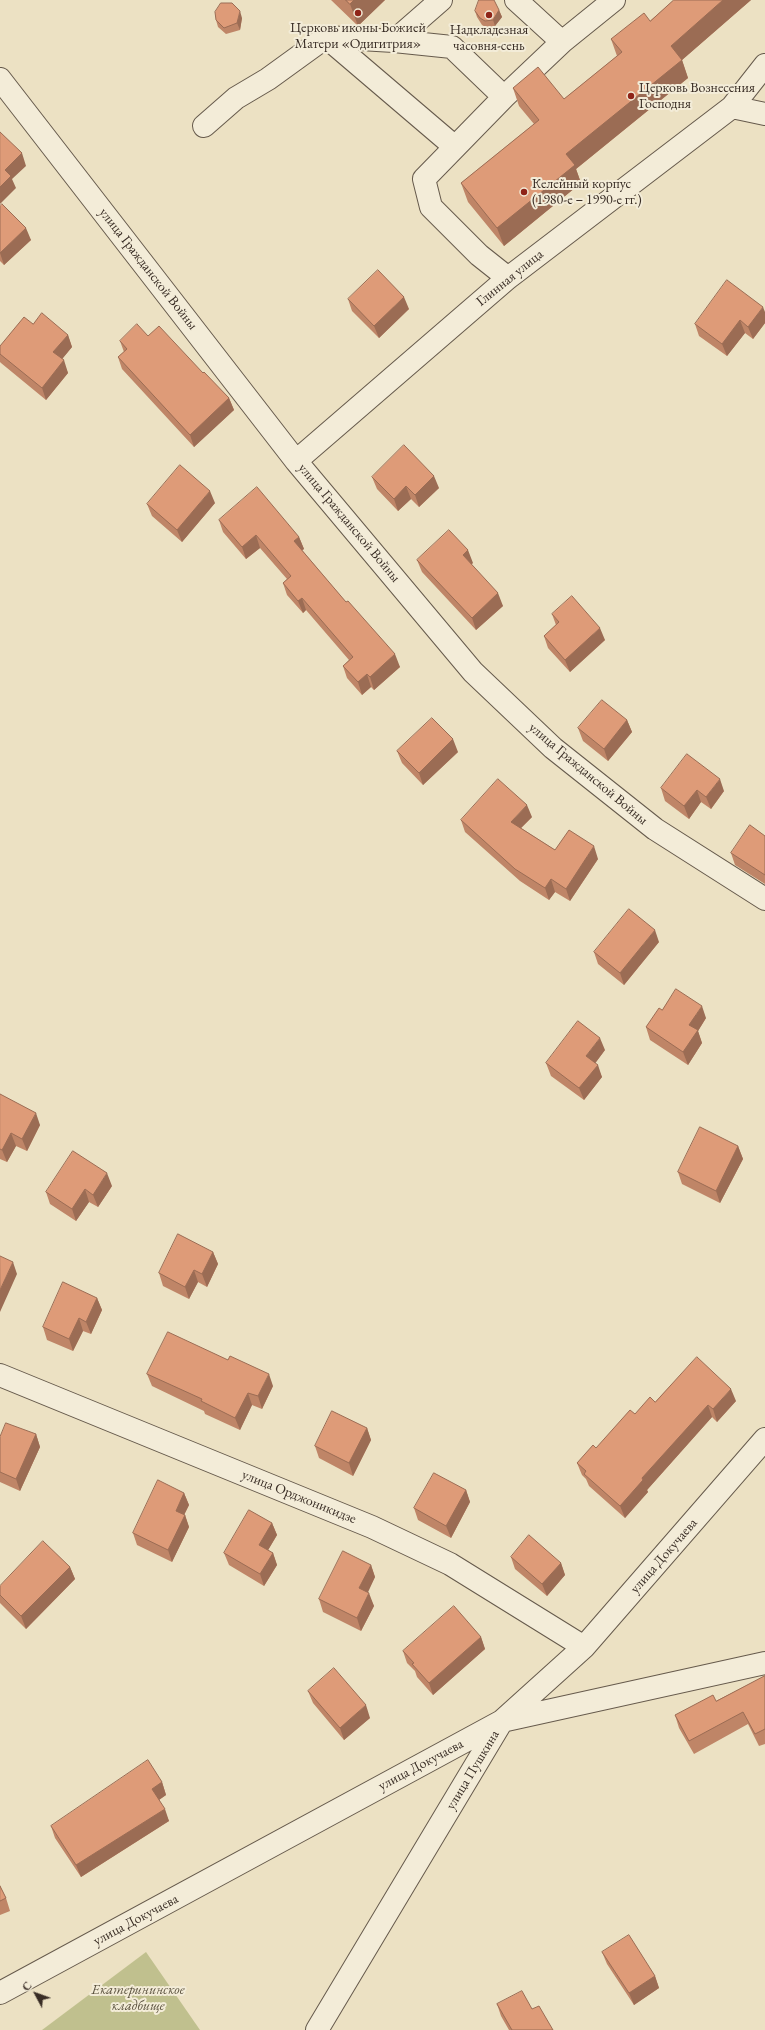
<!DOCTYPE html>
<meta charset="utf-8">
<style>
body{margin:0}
#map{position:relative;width:765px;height:2030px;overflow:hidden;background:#ece1c3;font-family:"EB Garamond",serif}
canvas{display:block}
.north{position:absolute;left:16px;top:1974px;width:40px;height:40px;-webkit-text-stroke:3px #f3ecd8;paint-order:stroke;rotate:311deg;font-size:11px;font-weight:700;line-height:16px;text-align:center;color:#392d25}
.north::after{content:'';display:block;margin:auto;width:14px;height:18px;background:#392d25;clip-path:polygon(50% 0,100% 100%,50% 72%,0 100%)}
</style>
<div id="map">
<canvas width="765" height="2030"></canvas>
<div class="north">С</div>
</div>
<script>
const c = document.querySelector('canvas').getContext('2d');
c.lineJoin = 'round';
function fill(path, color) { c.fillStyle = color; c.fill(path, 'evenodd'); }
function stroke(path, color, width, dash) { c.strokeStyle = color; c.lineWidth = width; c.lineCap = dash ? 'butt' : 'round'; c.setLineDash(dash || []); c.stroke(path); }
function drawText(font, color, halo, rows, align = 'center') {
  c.font = font + ' "EB Garamond",serif'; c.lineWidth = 4; c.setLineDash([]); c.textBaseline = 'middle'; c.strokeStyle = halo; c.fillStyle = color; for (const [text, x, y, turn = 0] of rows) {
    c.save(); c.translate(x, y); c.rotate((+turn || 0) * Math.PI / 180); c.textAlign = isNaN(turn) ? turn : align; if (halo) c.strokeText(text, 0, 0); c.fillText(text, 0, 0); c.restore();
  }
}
const green = new Path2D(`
 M 146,1952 L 200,2030 L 42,2030 Z`);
const minor = new Path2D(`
 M 516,0 L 562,42
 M 326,37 L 455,147
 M 394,41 L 452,47 L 504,97
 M 0,79 L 296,461 L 473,672 L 553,748 L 655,829 L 765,899
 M 732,107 L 765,114
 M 204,126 L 236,98 L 268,79 L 326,37 L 394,41 L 441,0
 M 508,278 L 479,255 L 431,207 L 424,179 L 504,97 L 562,42 L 614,0
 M 296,461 L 508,278 L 732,107 L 765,65
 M 0,1375 L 372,1527 L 450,1564 L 584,1647
 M 0,1993 L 502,1721 L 584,1647 L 765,1439
 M 317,2030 L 502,1721 L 765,1663`);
const wall = new Path2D(`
 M 331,0 L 385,0 L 358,26 Z
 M 674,0 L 751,0 L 682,60 L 688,78 L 576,169 L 581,183 L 504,246 L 468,202 L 461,183 L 534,124 L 519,106 L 513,88 L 564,99 L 617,56 L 611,39 L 650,21 Z
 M 499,10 L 502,17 L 495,26 L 487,28 L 482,25 L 477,17 L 475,11 Z
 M 242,18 L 240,30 L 226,34 L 218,27 L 216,20 Z
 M 0,206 L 31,240 L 4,265 L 0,261 Z
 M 348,299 L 409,309 L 379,338 L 352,311 Z
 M 765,312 L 765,323 L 753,339 L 745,333 L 727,356 L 699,336 L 695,324 Z
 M 33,324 L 68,335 L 72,347 L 62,359 L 68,373 L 46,400 L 1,363 L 0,362 L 0,346 Z
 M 148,336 L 203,373 L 229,398 L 234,410 L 194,447 L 122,369 L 118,357 L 124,352 L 120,341 Z
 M 372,477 L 439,488 L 419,507 L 411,499 L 398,511 L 377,489 Z
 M 215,503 L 182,542 L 152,516 L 147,504 Z
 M 219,520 L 299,537 L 304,549 L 302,550 L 400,667 L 374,690 L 371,687 L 362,695 L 347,678 L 343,666 L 349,660 L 306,610 L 303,613 L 287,595 L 283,583 L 287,579 L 260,548 L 246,559 L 223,532 Z
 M 417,560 L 473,563 L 471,564 L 503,606 L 476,630 L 422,572 Z
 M 552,614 L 605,640 L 570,672 L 548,648 L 544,636 L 556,625 Z
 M 627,720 L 632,732 L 608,761 L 583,741 L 578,728 Z
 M 397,751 L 458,752 L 423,785 L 402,763 Z
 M 661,788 L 724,791 L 711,809 L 701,802 L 689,819 L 665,801 Z
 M 532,817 L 521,828 L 555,850 L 598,859 L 570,901 L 555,892 L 549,900 L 520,881 L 465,832 L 461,820 Z
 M 765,836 L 765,884 L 735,865 L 731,853 Z
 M 659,942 L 624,985 L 598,964 L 594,952 Z
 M 662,1010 L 706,1018 L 698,1031 L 702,1043 L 688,1065 L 650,1040 L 646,1027 Z
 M 605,1050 L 595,1063 L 602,1077 L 584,1100 L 551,1076 L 546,1063 Z
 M 0,1094 L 40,1125 L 27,1151 L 16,1146 L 7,1162 L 0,1159 Z
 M 738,1146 L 743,1159 L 720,1203 L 682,1184 L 678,1172 Z
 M 112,1186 L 98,1207 L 89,1202 L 76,1221 L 50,1204 L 46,1192 Z
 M 213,1252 L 218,1264 L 207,1287 L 198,1282 L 189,1299 L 163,1286 L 159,1273 Z
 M 97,1298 L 102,1310 L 91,1334 L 83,1331 L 73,1351 L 47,1340 L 43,1327 Z
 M 147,1374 L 273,1386 L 262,1409 L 252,1405 L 240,1430 L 205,1414 L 204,1411 L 152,1386 Z
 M 736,1401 L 717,1422 L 712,1417 L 647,1490 L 648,1492 L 625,1518 L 589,1486 L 586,1479 L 582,1475 L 577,1463 L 596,1448 L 635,1414 L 655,1402 Z
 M 367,1428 L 371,1440 L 353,1476 L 319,1458 L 315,1446 Z
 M 36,1434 L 40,1447 L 20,1491 L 0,1482 L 0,1437 Z
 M 466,1490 L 470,1502 L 451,1538 L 418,1520 L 414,1508 Z
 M 184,1493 L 189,1505 L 184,1515 L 185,1515 L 189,1527 L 172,1562 L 137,1545 L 133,1533 Z
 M 272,1523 L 277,1535 L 268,1550 L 273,1553 L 277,1565 L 264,1586 L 229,1565 L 224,1553 Z
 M 511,1557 L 561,1563 L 565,1575 L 547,1596 L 515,1569 Z
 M 371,1565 L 375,1577 L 367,1592 L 374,1606 L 361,1631 L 323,1612 L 319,1599 Z
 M 70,1567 L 75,1579 L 26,1629 L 0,1603 L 0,1586 Z
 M 481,1637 L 485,1649 L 433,1695 L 417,1677 L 415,1671 L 407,1663 L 403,1651 Z
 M 765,1676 L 765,1744 L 759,1746 L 748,1724 L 694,1754 L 679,1728 L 675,1715 L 716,1701 Z
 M 308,1691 L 370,1718 L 344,1740 L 313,1703 Z
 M 162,1782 L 166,1795 L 159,1800 L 169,1821 L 81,1877 L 55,1838 L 51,1826 Z
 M 0,1886 L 6,1898 L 10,1911 L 0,1915 Z
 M 602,1952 L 655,1976 L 659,1988 L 634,2005 L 607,1964 Z
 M 497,2004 L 532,2009 L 553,2030 L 509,2030 L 501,2016 Z`);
const shadedWall = new Path2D(`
 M 354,0 L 385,0 L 358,26 L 350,4 Z
 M 723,0 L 751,0 L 682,60 L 688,78 L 576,169 L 581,183 L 504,246 L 497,228 L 566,154 L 671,46 Z
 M 499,10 L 502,17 L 495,26 L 493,20 Z
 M 240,11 L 242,18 L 240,30 L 237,23 Z
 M 22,153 L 26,166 L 12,179 L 16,188 L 0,204 L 0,187 L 5,170 Z
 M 26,228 L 31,240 L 4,265 L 0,253 Z
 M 404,297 L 409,309 L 379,338 L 374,326 Z
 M 763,307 L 765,312 L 765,323 L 753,339 L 748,327 Z
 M 740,320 L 745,333 L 727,356 L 722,344 Z
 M 68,335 L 72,347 L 58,364 L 53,352 Z
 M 64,360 L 68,373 L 46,400 L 42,388 Z
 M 229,398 L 234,410 L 194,447 L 190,435 Z
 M 434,476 L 439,488 L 419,507 L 415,495 Z
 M 406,486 L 411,499 L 398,511 L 394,499 Z
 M 210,491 L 215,503 L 182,542 L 177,530 Z
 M 256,535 L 260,548 L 246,559 L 242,547 Z
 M 299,537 L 304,549 L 298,553 L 294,541 Z
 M 468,550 L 473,563 L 467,568 L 463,555 Z
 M 498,593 L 503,606 L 476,630 L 472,618 Z
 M 302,598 L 306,610 L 303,613 L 298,601 Z
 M 600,628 L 605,640 L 570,672 L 565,660 Z
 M 395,654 L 400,667 L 374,690 L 370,677 Z
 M 367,674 L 371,687 L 362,695 L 358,682 Z
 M 627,720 L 632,732 L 608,761 L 604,749 Z
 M 453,739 L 458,752 L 423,785 L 419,773 Z
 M 720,779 L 724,791 L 711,809 L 706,797 Z
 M 697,790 L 701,802 L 689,819 L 684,806 Z
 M 527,805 L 532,817 L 515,834 L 511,822 Z
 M 594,846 L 598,859 L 570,901 L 566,889 Z
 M 551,879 L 555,892 L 549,900 L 545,888 Z
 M 655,930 L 659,942 L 624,985 L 620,973 Z
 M 702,1006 L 706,1018 L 698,1031 L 702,1043 L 688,1065 L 683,1052 L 689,1025 Z
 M 600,1038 L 605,1050 L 591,1069 L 586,1056 Z
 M 598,1065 L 602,1077 L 584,1100 L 579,1088 Z
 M 36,1113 L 40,1125 L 27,1151 L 22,1139 Z
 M 11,1133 L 16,1146 L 7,1162 L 2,1150 Z
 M 738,1146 L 743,1159 L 720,1203 L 716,1191 Z
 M 107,1173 L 112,1186 L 98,1207 L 93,1195 Z
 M 85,1189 L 89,1202 L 76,1221 L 72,1209 Z
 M 213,1252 L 218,1264 L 207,1287 L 202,1274 Z
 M 13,1262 L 17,1274 L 0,1312 L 0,1290 Z
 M 194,1270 L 198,1282 L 189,1299 L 185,1287 Z
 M 97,1298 L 102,1310 L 91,1334 L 86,1322 Z
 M 79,1318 L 83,1331 L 73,1351 L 69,1339 Z
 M 269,1374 L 273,1386 L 262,1409 L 258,1396 Z
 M 731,1389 L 736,1401 L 717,1422 L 713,1409 Z
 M 248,1393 L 252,1405 L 240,1430 L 235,1418 Z
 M 708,1405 L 712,1417 L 647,1490 L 648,1492 L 625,1518 L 620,1506 L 642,1478 Z
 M 367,1428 L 371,1440 L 353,1476 L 349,1463 Z
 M 36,1434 L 40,1447 L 20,1491 L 16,1479 Z
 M 466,1490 L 470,1502 L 451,1538 L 446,1526 Z
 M 184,1493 L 189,1505 L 180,1523 L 176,1511 Z
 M 185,1515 L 189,1527 L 172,1562 L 168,1550 Z
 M 272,1523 L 277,1535 L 264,1557 L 259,1545 Z
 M 273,1553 L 277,1565 L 264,1586 L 260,1574 Z
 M 561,1563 L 565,1575 L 547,1596 L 542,1584 Z
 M 371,1565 L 375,1577 L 364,1601 L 359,1588 Z
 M 70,1567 L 75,1579 L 26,1629 L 21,1616 Z
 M 369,1593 L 374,1606 L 361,1631 L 357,1618 Z
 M 481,1637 L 485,1649 L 433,1695 L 429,1683 Z
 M 366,1705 L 370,1718 L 344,1740 L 340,1728 Z
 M 162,1782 L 166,1795 L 156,1802 L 152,1789 Z
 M 165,1809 L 169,1821 L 81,1877 L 76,1865 Z
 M 655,1976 L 659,1988 L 634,2005 L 629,1993 Z`);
const building = new Path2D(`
 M 346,0 L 354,0 L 350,4 Z
 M 479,0 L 494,0 L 499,10 L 493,20 L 485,21 L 480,18 L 475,11 Z
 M 674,0 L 723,0 L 671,46 L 682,60 L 566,154 L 575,165 L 497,228 L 461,183 L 539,120 L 513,88 L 538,67 L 564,99 L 622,52 L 611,39 L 644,13 L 650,21 Z
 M 221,3 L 232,3 L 240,11 L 237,23 L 224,28 L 216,20 L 215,12 Z
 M 0,132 L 22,153 L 5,170 L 11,176 L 0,187 Z
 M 2,204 L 26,228 L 0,253 L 0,206 Z
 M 378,270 L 404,297 L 374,326 L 348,299 Z
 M 727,280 L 763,307 L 748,327 L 740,320 L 722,344 L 695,324 Z
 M 42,313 L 68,335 L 53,352 L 64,360 L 42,388 L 0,354 L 0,346 L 24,317 L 33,324 Z
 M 137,324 L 148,336 L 159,326 L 203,373 L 204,372 L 229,398 L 190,435 L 118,357 L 127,349 L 120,341 Z
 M 404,445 L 434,476 L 415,495 L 406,486 L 394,499 L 372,477 Z
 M 180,465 L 210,491 L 177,530 L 147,504 Z
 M 257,487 L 299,537 L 294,541 L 346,602 L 348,601 L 395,654 L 370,677 L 367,674 L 358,682 L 343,666 L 353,657 L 302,598 L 298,601 L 283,583 L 291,576 L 256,535 L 242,547 L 219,520 Z
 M 449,530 L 468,550 L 463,555 L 498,593 L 472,618 L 417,560 Z
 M 572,596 L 600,628 L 565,660 L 544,636 L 559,622 L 552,614 Z
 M 602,700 L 627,720 L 604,749 L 578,728 Z
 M 432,718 L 453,739 L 419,773 L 397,751 Z
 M 687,754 L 720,779 L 706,797 L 697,790 L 684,806 L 661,788 Z
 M 498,779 L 527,805 L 511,822 L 555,850 L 569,830 L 594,846 L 566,889 L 551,879 L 545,888 L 515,869 L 461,820 Z
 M 750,825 L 765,836 L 765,875 L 731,853 Z
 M 629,909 L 655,930 L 620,973 L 594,952 Z
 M 676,989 L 702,1006 L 689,1025 L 698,1030 L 683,1052 L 646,1027 L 659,1008 L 662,1010 Z
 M 578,1021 L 600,1038 L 586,1056 L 598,1065 L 579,1088 L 546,1063 Z
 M 0,1094 L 36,1113 L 22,1139 L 11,1133 L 2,1150 L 0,1149 Z
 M 700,1127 L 738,1146 L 716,1191 L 678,1172 Z
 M 73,1151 L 107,1173 L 93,1195 L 85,1189 L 72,1209 L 46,1192 Z
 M 178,1234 L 213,1252 L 202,1274 L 194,1270 L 185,1287 L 159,1273 Z
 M 0,1256 L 13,1262 L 0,1290 Z
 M 63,1282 L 97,1298 L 86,1322 L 79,1318 L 69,1339 L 43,1327 Z
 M 168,1332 L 228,1360 L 230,1356 L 269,1374 L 258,1396 L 248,1393 L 235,1418 L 201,1401 L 202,1399 L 147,1374 Z
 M 697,1357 L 731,1389 L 713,1409 L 708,1405 L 642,1478 L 643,1480 L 620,1506 L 584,1474 L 586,1471 L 577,1463 L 593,1445 L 596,1448 L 630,1410 L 635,1414 L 650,1397 L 655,1402 Z
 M 332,1411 L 367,1428 L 349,1463 L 315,1446 Z
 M 6,1423 L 36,1434 L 16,1479 L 0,1472 L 0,1437 Z
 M 434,1473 L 466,1490 L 446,1526 L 414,1508 Z
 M 158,1480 L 184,1493 L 176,1511 L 185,1515 L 168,1550 L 133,1533 Z
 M 249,1510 L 272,1523 L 259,1545 L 273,1553 L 260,1574 L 224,1553 Z
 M 529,1535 L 561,1563 L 542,1584 L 511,1557 Z
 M 43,1541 L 70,1567 L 21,1616 L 0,1595 L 0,1586 Z
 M 343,1551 L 371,1565 L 359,1588 L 369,1593 L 357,1618 L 319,1599 Z
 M 454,1606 L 481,1637 L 429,1683 L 412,1664 L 414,1663 L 403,1651 Z
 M 334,1668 L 366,1705 L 340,1728 L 308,1691 Z
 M 765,1676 L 765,1729 L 755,1734 L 743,1712 L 689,1741 L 675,1715 L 713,1695 L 716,1701 Z
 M 148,1760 L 162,1782 L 152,1789 L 165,1809 L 76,1865 L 51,1826 Z
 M 0,1886 L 6,1898 L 0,1901 Z
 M 629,1935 L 655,1976 L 629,1993 L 602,1952 Z
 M 522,1991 L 532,2009 L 539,2006 L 553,2030 L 512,2030 L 497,2004 Z`);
const markers = [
 [358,13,4,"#8f2418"],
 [489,15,4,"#8f2418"],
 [631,96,4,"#8f2418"],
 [524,192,4,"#8f2418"]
];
const poiNames = [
 ["Церковь иконы Божией",358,28],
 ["Матери «Одигитрия»",358,44],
 ["Надкладезная",489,30],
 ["часовня-сень",489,46],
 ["Церковь Вознесения",639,88,"left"],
 ["Господня",639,104,"left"],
 ["Келейный корпус",532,184,"left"],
 ["(1980-е – 1990-е гг.)",532,200,"left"]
];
const streetNames = [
 ["улица Гражданской Войны",148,269,52],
 ["Глинная улица",510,278,-39],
 ["улица Гражданской Войны",349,523,50],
 ["улица Гражданской Войны",588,774,40],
 ["улица Орджоникидзе",299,1497,22],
 ["улица Докучаева",664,1556,-49],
 ["улица Докучаева",421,1765,-28],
 ["улица Пушкина",473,1770,-59],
 ["улица Докучаева",136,1920,-28]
];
const parkNames = [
 ["Екатерининское",138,1990],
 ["кладбище",138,2006]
];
fill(green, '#c0c08e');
stroke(minor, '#665a4c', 24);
stroke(minor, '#f3ecd8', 22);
fill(wall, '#bf8567');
fill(shadedWall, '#9b6c54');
fill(building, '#de9b78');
stroke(building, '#9b6c54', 1);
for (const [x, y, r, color] of markers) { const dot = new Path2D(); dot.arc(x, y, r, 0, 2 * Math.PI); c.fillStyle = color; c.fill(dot); stroke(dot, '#f3ecd8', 1.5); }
drawText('14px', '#392d25', '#f3ecd8', poiNames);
drawText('14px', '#392d25', '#f3ecd8', streetNames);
drawText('italic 14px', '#5b523f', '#f3ecd8', parkNames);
</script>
